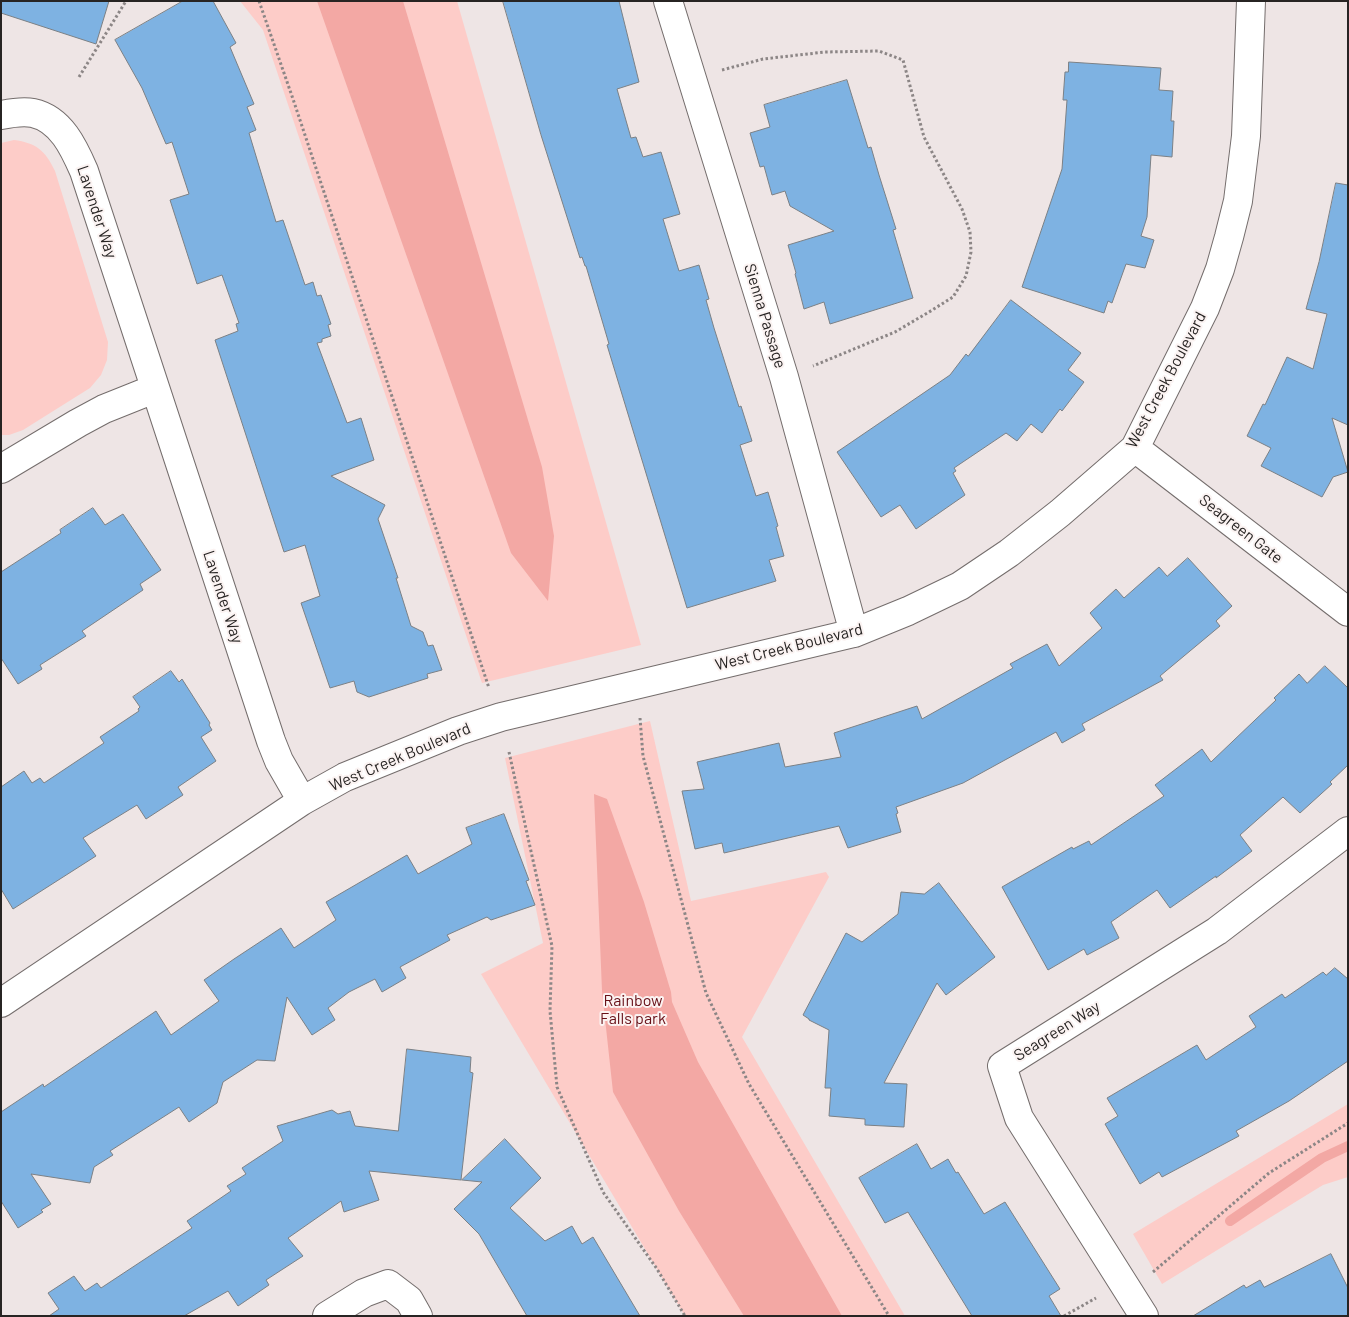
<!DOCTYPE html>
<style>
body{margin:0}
#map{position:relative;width:1349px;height:1317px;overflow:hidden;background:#eee5e5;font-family:Barlow,sans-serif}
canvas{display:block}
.frame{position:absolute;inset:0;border:2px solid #272423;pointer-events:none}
</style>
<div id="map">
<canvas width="1349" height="1317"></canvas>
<div class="frame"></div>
</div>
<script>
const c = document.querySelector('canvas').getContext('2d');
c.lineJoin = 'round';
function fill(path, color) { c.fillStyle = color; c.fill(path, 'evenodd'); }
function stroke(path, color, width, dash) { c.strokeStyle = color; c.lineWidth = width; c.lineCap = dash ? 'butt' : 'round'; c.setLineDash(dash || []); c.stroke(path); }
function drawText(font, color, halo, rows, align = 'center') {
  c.font = font + ' Barlow,sans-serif'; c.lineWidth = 4; c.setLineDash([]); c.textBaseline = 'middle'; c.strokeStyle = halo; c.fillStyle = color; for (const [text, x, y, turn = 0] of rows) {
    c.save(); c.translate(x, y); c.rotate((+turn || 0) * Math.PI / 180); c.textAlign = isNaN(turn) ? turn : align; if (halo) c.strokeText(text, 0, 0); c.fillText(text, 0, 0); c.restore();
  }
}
const green = new Path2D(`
 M 240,1 L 457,1 L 641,645 L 482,683 L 263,30 Z
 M 14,140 C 36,143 45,150 55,171 L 108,342 L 107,360 L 101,375 L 90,388 L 23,430 L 9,435 L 1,435 L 1,143 Z
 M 650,721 L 691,901 L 826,872 L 829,877 L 742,1037 L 905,1316 L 685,1316 L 481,974 L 543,943 L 505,758 Z
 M 1348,1104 L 1348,1177 L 1323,1185 L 1162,1284 L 1133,1234 Z`);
const water = new Path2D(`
 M 317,1 L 403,1 L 542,467 L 554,536 L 548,601 L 511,553 Z
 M 594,794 L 607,799 L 644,902 L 671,992 L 672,1002 L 698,1062 L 842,1316 L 744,1316 L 679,1211 L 613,1092 L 602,991 Z`);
const stream = new Path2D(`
 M 1230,1221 L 1322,1158 L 1348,1146`);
const building = new Path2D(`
 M 1,1 L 109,1 L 96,44 L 1,13 Z
 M 183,1 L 213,1 L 236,43 L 230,47 L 254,104 L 247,107 L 256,130 L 249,133 L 276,222 L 283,220 L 305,285 L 313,282 L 317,296 L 321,295 L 331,324 L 328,325 L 331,336 L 322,339 L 322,342 L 317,343 L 347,423 L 361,418 L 374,460 L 331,476 L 385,505 L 378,519 L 398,578 L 396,578 L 411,626 L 423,632 L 428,646 L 433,645 L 442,670 L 427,674 L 428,678 L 369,697 L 357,692 L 354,681 L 330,688 L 301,603 L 320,596 L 305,545 L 284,552 L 215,340 L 238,331 L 236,324 L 239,323 L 222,275 L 197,284 L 170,200 L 189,194 L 172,142 L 166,144 L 142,88 L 115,40 Z
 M 503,1 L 619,1 L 639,82 L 617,89 L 631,138 L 636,137 L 643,157 L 661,152 L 680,214 L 663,219 L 679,271 L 699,265 L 709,299 L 706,300 L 714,328 L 739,407 L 741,406 L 752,441 L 740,445 L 756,496 L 768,492 L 778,526 L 776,527 L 784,556 L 769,560 L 776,581 L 687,608 L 607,345 L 609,344 L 586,266 L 585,266 L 582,257 L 580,258 L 541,135 Z
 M 1069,62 L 1161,68 L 1159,90 L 1173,91 L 1171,121 L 1174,121 L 1172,157 L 1151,155 L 1147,217 L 1141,236 L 1154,240 L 1145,268 L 1126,264 L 1112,303 L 1108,301 L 1104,313 L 1022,287 L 1062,169 L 1067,100 L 1063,100 L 1065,72 L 1068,72 Z
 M 847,80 L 868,148 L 871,147 L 879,175 L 896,229 L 893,230 L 913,298 L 830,324 L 824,302 L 804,309 L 795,274 L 796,273 L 788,245 L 834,231 L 790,206 L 785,191 L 772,195 L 764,166 L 760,167 L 750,133 L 770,127 L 764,105 Z
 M 1336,183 L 1348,185 L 1348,425 L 1332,418 L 1348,472 L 1333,477 L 1322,497 L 1261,466 L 1271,448 L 1247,436 L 1263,404 L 1265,405 L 1287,357 L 1313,369 L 1327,314 L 1306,309 L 1319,262 Z
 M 1011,300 L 1081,353 L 1068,370 L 1084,382 L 1062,411 L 1060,409 L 1042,433 L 1031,424 L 1017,441 L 1006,433 L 954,468 L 956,471 L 953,473 L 965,495 L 916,529 L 900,505 L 881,517 L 837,452 L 950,375 L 966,354 L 968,356 Z
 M 93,508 L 105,525 L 123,514 L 161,570 L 140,584 L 143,590 L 82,631 L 86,636 L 40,665 L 42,669 L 18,684 L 1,658 L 1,572 L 61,533 L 60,530 Z
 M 1188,558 L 1232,606 L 1216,621 L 1220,626 L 1160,676 L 1163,680 L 1082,724 L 1085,730 L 1062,743 L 1056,732 L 963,783 L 896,807 L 898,813 L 896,814 L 901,832 L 848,848 L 839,826 L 724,853 L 722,843 L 695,849 L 682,791 L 704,789 L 697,762 L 779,743 L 785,767 L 841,757 L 834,733 L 917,706 L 922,719 L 1013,668 L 1010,664 L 1047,644 L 1059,666 L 1102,628 L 1090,613 L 1116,589 L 1124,598 L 1159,567 L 1167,576 Z
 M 1325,666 L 1348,688 L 1348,765 L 1330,782 L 1332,784 L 1300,813 L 1283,797 L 1240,835 L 1252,851 L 1216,878 L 1216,876 L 1170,908 L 1157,890 L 1111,922 L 1119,938 L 1087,955 L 1084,949 L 1048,970 L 1002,887 L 1072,847 L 1073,849 L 1089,841 L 1091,845 L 1164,796 L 1155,785 L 1202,749 L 1211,762 L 1276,700 L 1274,698 L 1299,674 L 1307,683 Z
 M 171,671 L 179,682 L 182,679 L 210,723 L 209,725 L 212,730 L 201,737 L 216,761 L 178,787 L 183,795 L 146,819 L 137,805 L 83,838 L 96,856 L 13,909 L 1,889 L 1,787 L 24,771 L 32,783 L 40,778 L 44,783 L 104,743 L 100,737 L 139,711 L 138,709 L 140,707 L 133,697 Z
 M 504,814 L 529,880 L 526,881 L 535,905 L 491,920 L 487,917 L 447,935 L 450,940 L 400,967 L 406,978 L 382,992 L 375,979 L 349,992 L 328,1008 L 335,1020 L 312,1035 L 287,997 L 275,1061 L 257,1060 L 223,1082 L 217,1103 L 189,1122 L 179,1107 L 110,1151 L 113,1155 L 94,1167 L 90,1183 L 31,1174 L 51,1204 L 41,1210 L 43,1212 L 18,1228 L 1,1201 L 1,1112 L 43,1084 L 44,1087 L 156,1011 L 171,1035 L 219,1001 L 204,980 L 234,959 L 281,928 L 294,948 L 336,920 L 326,902 L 407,855 L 418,874 L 472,844 L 466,828 Z
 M 939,883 L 995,957 L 946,995 L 937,983 L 884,1083 L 907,1084 L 904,1127 L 865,1125 L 865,1119 L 829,1116 L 831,1088 L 825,1088 L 829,1030 L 809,1020 L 809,1019 L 803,1015 L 846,933 L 862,942 L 898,914 L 901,892 L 924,894 Z
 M 1335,968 L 1348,979 L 1348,1061 L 1289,1101 L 1236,1131 L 1239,1136 L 1162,1177 L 1159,1172 L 1140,1184 L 1105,1124 L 1118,1116 L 1107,1098 L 1197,1045 L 1206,1060 L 1256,1027 L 1249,1016 L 1282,994 L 1285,998 L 1323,972 L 1326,975 Z
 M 407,1049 L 471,1057 L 470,1072 L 473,1073 L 461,1180 L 369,1171 L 379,1200 L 344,1212 L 341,1201 L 288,1238 L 303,1256 L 266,1280 L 269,1285 L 238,1306 L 228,1291 L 184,1316 L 49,1316 L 59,1309 L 48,1293 L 74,1276 L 85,1291 L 97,1283 L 101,1288 L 192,1228 L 187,1221 L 231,1191 L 227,1186 L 246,1174 L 242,1168 L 283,1141 L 277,1126 L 332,1110 L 338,1114 L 350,1111 L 355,1126 L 398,1131 Z
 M 505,1139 L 541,1178 L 510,1208 L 545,1241 L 572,1226 L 582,1244 L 593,1237 L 640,1316 L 527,1316 L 479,1234 L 454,1209 L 482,1182 L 462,1180 Z
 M 917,1144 L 931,1169 L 948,1159 L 956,1173 L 958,1172 L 984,1214 L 1005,1202 L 1060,1289 L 1049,1296 L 1061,1316 L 972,1316 L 908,1212 L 885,1223 L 859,1178 Z
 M 1331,1254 L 1348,1288 L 1348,1316 L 1193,1316 L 1244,1285 L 1246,1288 L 1260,1280 L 1264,1287 Z`);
const path = new Path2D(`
 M 259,1 L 293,99 L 489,688
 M 722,70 L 763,59 L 825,52 L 879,51 L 903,60 L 924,137 L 962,209 L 970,232 L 971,252 L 966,276 L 953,297 L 929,312 L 895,332 L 813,366
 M 79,77 L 126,1
 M 640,718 L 643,756 L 706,993 L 749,1084 L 889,1316
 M 509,752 L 552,946 L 550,1011 L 557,1087 L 603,1192 L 657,1269 L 685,1316
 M 1153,1272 L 1269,1173 L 1348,1123
 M 1064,1316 L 1096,1298`);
const street = new Path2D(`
 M 668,1 L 784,377 L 854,633
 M 1,115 C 11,113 23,111 33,113 C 61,119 74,148 84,171 L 271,741 L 279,761 L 302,801
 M 1135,448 L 1348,612
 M 1,469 L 78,423 L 104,409 L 154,389
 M 1,1003 L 302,801 L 345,777 L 458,731 L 501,717 L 854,633 L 908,611 L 960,586 L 1009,553 L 1060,513 L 1135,448 L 1205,308 L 1220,269 L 1229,237 L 1238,201 L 1246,136 L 1251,1
 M 327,1316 L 364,1293 L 388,1284 L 409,1300 L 418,1316
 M 1144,1316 L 1019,1118 L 1002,1066 L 1217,931 L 1348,831`);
const streetNames = [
 ["Lavender Way",97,212,72],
 ["Sienna Passage",765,316,73],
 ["West Creek Boulevard",1166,380,-62],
 ["Seagreen Gate",1241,529,38],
 ["Lavender Way",223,597,72],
 ["West Creek Boulevard",789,647,-14],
 ["West Creek Boulevard",400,757,-23],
 ["Seagreen Way",1057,1031,-32]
];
const parkNames = [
 ["Rainbow",633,1001],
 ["Falls park",633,1019]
];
fill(green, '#fdccc8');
fill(water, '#f3a8a4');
stroke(stream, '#f3a8a4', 10);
fill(building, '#7eb2e2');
stroke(building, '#7b8085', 1);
stroke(street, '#746d6c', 30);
stroke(path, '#8c8686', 3, [2.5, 2.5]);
stroke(street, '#fff', 28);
drawText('16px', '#272423', '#fbf3f2', streetNames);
drawText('16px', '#671017', '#fbf3f2', parkNames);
</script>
